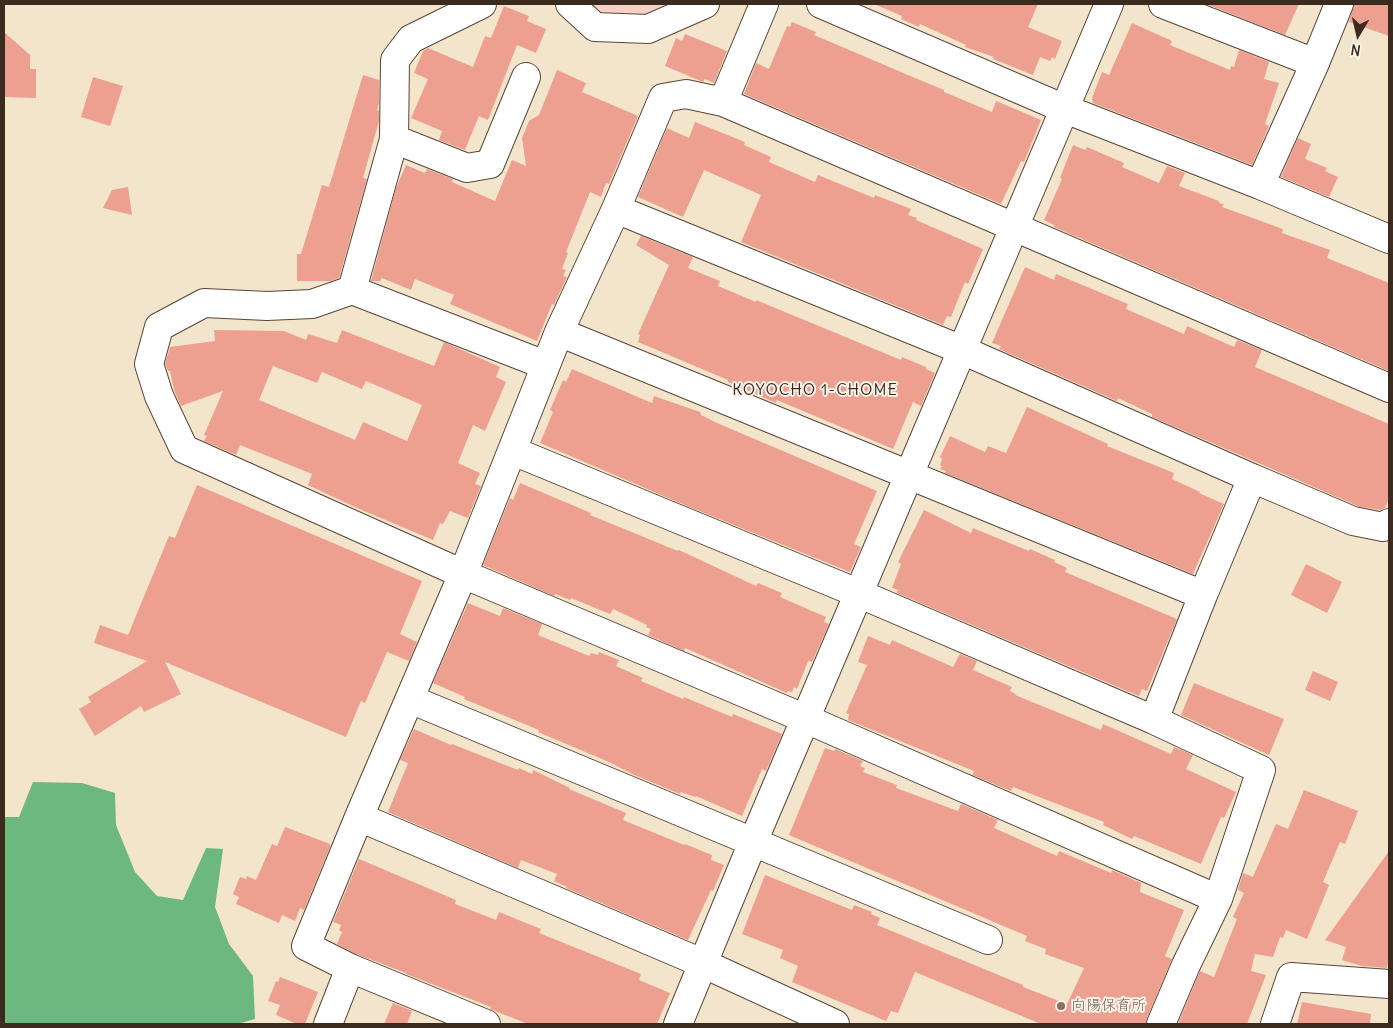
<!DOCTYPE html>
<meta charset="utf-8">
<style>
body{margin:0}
#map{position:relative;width:1393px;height:1028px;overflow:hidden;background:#f3e4cc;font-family:Delius,sans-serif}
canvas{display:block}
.frame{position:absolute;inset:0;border:5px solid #3b2a1e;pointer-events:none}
.north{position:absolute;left:1333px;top:10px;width:50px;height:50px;-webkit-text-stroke:4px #f7f3e8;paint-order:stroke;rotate:189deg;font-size:14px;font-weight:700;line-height:20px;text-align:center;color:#3b2a1e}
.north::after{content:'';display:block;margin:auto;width:18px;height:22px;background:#3b2a1e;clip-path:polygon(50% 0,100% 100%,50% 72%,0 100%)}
</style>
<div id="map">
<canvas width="1393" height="1028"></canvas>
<div class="frame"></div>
<div class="north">N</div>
</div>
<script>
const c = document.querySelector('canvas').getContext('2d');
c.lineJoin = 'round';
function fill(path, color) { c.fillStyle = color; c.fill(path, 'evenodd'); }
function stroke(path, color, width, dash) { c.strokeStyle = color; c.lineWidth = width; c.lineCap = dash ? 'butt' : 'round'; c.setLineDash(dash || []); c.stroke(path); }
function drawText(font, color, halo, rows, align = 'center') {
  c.font = font + ' Delius,"Klee One",sans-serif'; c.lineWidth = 4; c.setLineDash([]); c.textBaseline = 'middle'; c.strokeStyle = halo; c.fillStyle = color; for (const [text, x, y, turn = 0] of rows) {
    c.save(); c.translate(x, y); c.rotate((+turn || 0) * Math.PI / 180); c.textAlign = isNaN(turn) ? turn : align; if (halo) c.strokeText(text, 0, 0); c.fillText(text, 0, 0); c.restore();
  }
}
const built = new Path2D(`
 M 575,4 L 680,4 L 660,16 L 619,22 Z`);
const forest = new Path2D(`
 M 33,782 L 82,783 L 115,793 L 116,825 L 135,872 L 157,896 L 183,900 L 206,848 L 223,849 L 215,907 L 229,944 L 253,976 L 255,1019 L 238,1024 L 4,1024 L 4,817 L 19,817 Z`);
const building = new Path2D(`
 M 874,4 L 1038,4 L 1028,27 L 1062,41 L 1055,59 L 1052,57 L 1050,61 L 1040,57 L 1033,75 L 993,59 L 994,57 L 965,47 L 966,45 L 920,24 L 919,27 L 901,19 L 902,16 Z
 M 1206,4 L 1299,4 L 1285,35 Z
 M 1354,4 L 1389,4 L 1389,36 L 1349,22 Z
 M 504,6 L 529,16 L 527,21 L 546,29 L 536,53 L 517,45 L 488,120 L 479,116 L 465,150 L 439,140 L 442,131 L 411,118 L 428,79 L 414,73 L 423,51 L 428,48 L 473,67 L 485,36 L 491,38 Z
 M 792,22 L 816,32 L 814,35 L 927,83 L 944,90 L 944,92 L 992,112 L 996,101 L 1041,120 L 1024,162 L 1021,161 L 1001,204 L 744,94 L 756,63 L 769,69 L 787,26 L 790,27 Z
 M 1132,23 L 1172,41 L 1170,45 L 1230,70 L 1231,66 L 1234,67 L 1239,50 L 1269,62 L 1264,79 L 1279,83 L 1265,124 L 1269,126 L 1252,165 L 1093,103 L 1092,98 L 1102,72 L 1109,75 Z
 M 4,32 L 30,55 L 30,69 L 36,69 L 36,98 L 4,97 Z
 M 685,34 L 727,51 L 714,83 L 705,79 L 703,82 L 665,66 L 676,38 L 682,41 Z
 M 557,70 L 586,83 L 582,92 L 638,116 L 609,184 L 606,183 L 601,197 L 590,192 L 566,252 L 568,253 L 562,269 L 566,270 L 563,276 L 567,277 L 554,305 L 552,304 L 537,341 L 450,304 L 454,295 L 415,279 L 411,290 L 382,278 L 380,281 L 371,281 L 396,188 L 406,165 L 425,173 L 427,169 L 453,179 L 452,182 L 495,201 L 512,160 L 526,166 L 522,138 L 529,121 L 539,115 Z
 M 363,75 L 379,80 L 379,103 L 377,110 L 379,111 L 379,121 L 363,178 L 367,179 L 339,278 L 331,281 L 297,281 L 297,254 L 301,254 L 322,185 L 329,187 Z
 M 93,77 L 123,86 L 110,126 L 81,117 Z
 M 695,122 L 745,142 L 744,145 L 771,157 L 769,162 L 815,182 L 818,175 L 874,198 L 875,195 L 911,209 L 908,215 L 917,218 L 916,220 L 983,249 L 968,284 L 965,282 L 951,317 L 947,316 L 943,325 L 741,242 L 761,195 L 704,170 L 683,217 L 638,197 L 667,128 L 689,138 Z
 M 1298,138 L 1311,144 L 1305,159 L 1327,168 L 1325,171 L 1338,177 L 1329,197 L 1281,177 Z
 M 1073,145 L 1085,150 L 1087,147 L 1124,163 L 1122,167 L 1159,183 L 1167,166 L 1185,173 L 1179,186 L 1219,201 L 1219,203 L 1224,204 L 1222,207 L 1283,229 L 1282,233 L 1330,250 L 1327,258 L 1389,283 L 1389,371 L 1054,227 L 1054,225 L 1044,220 L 1062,179 L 1060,178 Z
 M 128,187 L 132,215 L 103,208 L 112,190 Z
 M 641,236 L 693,257 L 688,268 L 720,281 L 718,286 L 756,302 L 756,300 L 901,360 L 902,357 L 926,367 L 926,369 L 935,373 L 921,406 L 913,402 L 893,449 L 777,400 L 776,403 L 728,382 L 728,380 L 638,342 L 640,335 L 638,334 L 669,265 L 636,245 Z
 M 1025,267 L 1054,280 L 1056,274 L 1128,304 L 1126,309 L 1184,334 L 1187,326 L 1234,347 L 1237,340 L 1262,350 L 1255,367 L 1389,424 L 1389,499 L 1385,508 L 1380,510 L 1360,507 L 1152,417 L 1152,414 L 1118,398 L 1117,401 L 999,349 L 1001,346 L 992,343 Z
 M 214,330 L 284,331 L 306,340 L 308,334 L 337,343 L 342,330 L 434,366 L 444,342 L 500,367 L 496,377 L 506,382 L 485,431 L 473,425 L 458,463 L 480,473 L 475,484 L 481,486 L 468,518 L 450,511 L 443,524 L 440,523 L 433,540 L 357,508 L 308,485 L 312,474 L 240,445 L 236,455 L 204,441 L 207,436 L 204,435 L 223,391 L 181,406 L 174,390 L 170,371 L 168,371 L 165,364 L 170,347 L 215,341 ZM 273,366 L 317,383 L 322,372 L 362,389 L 366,381 L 422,405 L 407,441 L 363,422 L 355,440 L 259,400 Z
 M 572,369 L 652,403 L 654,396 L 700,412 L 701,415 L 717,423 L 877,491 L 854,544 L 861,547 L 850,572 L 687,506 L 540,443 L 553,412 L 550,410 L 563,380 L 566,382 Z
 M 1027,407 L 1108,444 L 1107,446 L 1174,473 L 1172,479 L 1200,492 L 1199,493 L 1224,504 L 1193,574 L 945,473 L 946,471 L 940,469 L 942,466 L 940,465 L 942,459 L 940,457 L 950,436 L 985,452 L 988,446 L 1006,453 Z
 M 520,483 L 591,513 L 590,515 L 678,551 L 679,550 L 756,586 L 758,583 L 782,593 L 780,597 L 826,617 L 824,622 L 829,624 L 812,662 L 808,661 L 797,689 L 794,687 L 792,692 L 788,691 L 787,693 L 685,648 L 684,651 L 648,635 L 651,629 L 646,627 L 647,625 L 613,609 L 610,614 L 571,598 L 570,600 L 555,594 L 554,596 L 483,565 L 510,498 L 513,500 Z
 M 197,485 L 422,581 L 400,634 L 417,642 L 409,661 L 387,652 L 365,703 L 361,701 L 346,737 L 165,662 L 181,694 L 144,712 L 141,706 L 95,736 L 79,709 L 91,702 L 88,697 L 147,661 L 94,643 L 100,625 L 128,635 L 169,536 L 175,538 Z
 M 924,510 L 971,533 L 973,528 L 1029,551 L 1030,549 L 1055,560 L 1054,562 L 1067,568 L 1065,572 L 1177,619 L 1147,691 L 1142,689 L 1139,696 L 897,593 L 898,590 L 892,588 L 901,564 L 898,562 Z
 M 1306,564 L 1342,582 L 1327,613 L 1291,595 Z
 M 468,603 L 500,616 L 503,608 L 542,624 L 538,635 L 589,656 L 591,653 L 598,655 L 599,652 L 619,660 L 616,666 L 643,678 L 641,681 L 683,699 L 684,697 L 732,717 L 733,714 L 782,734 L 766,771 L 762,769 L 742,816 L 696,796 L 695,797 L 681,792 L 680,794 L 632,774 L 609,762 L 538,732 L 539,730 L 464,699 L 465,697 L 433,683 Z
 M 868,636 L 890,645 L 892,640 L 953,667 L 960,654 L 977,661 L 973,670 L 1012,687 L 1010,691 L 1016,694 L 1015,695 L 1101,730 L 1103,724 L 1171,754 L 1174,747 L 1193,755 L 1186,769 L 1236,792 L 1224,818 L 1221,817 L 1201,864 L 1134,836 L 1132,839 L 1103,825 L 1104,822 L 1013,787 L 1011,791 L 972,775 L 974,771 L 848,720 L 849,714 L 846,713 L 867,665 L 858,662 Z
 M 1313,671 L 1338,682 L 1330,701 L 1305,690 Z
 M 1194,683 L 1284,719 L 1269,755 L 1181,715 Z
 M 414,729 L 451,745 L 452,744 L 518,770 L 519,768 L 532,774 L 533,770 L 570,788 L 569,789 L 626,813 L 623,820 L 684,845 L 685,844 L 712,855 L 711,860 L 724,865 L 713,891 L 711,890 L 688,940 L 566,888 L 567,887 L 554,881 L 557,874 L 521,860 L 518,868 L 388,812 L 408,763 L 400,760 Z
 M 825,748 L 834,751 L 835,749 L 863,761 L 860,766 L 865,768 L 863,772 L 897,785 L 896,788 L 958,811 L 961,804 L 998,820 L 994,828 L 1057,856 L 1059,851 L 1111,873 L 1112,870 L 1141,883 L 1140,892 L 1184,910 L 1165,956 L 1172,959 L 1147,1018 L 1146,1024 L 1041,1024 L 915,972 L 898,1013 L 891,1011 L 886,1021 L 792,982 L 798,966 L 780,958 L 783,950 L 742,934 L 765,875 L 852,910 L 854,905 L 872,912 L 871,914 L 880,918 L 877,925 L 1023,985 L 1023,987 L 1067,1004 L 1084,968 L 1045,954 L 1046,949 L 1025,941 L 1027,936 L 789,835 Z
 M 1304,790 L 1358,811 L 1345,844 L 1340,842 L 1323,882 L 1329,885 L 1307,939 L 1286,930 L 1283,938 L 1280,937 L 1273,957 L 1255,954 L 1251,971 L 1266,975 L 1247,1024 L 1178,1024 L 1200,971 L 1214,977 L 1237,919 L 1233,917 L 1244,893 L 1238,890 L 1243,873 L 1253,877 L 1276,824 L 1288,829 Z
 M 285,827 L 330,844 L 330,847 L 304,910 L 300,908 L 295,921 L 282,915 L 279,923 L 236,904 L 239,897 L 233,894 L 240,877 L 246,879 L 247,876 L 256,880 L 272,844 L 277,846 Z
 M 1389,851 L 1389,958 L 1387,968 L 1362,966 L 1342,960 L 1346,947 L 1325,940 Z
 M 359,859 L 456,900 L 455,904 L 496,920 L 499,912 L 541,929 L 539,933 L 641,974 L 639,980 L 670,993 L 657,1024 L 528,1024 L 490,1009 L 491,1007 L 406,974 L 406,973 L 356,954 L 337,944 L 342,932 L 339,930 L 341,925 L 333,922 Z
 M 280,977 L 318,992 L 305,1024 L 297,1024 L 276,1015 L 280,1005 L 268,1001 L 276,981 L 278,982 Z
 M 1302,1002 L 1371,1014 L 1370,1024 L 1297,1024 Z
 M 393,1003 L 412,1011 L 407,1024 L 384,1024 Z`);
const minor = new Path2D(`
 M 482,4 L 411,39 L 395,60 L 394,139 L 352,290 L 545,365
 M 570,4 L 595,27 L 648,29 L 705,4
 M 764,4 L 723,102 L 686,94 L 663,98 L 616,209 L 559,332 L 463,574 L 806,719 L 1218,899
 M 821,4 L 1065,109 L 1260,185
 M 1163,4 L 1315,63
 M 1339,4 L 1315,63 L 1260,185 L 1389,239
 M 723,102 L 1389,388
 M 394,139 L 467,168 L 490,164 L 526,77
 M 616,209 L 962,350 L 1252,478
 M 559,332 L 1203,595
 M 513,451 L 860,594 L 1154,720
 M 410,699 L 988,940
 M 359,817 L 702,963 L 835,1024
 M 350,968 L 486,1024
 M 328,1024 L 350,968 L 306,946 L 359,817 L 463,574 L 184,449 L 159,396 L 149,364 L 159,327 L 204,303 L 267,306 L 312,304 L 352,290
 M 678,1024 L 753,842 L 1109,4
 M 1161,1024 L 1186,965 L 1218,899 L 1261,770 L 1154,720 L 1203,595 L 1252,478 L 1353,521 L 1383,527 L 1389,523
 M 1275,1024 L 1291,977 L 1389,984`);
const markers = [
 [1061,1006,5,"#8d6e63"]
];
const educationNames = [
 ["向陽保育所",1071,1006]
];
const neighbourhoodNames = [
 ["KOYOCHO 1-CHOME",815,390]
];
fill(built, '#f7d1c7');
fill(forest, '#6cb880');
fill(building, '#eea090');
stroke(minor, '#574638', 30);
stroke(minor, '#fff', 28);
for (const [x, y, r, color] of markers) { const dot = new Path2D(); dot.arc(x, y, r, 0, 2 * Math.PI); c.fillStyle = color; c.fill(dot); stroke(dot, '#f7f3e8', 2); }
drawText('15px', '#785e54', '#f7f3e8', educationNames, 'left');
c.letterSpacing = '1px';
drawText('16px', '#3b2a1e', '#f7f3e8', neighbourhoodNames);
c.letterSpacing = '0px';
</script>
